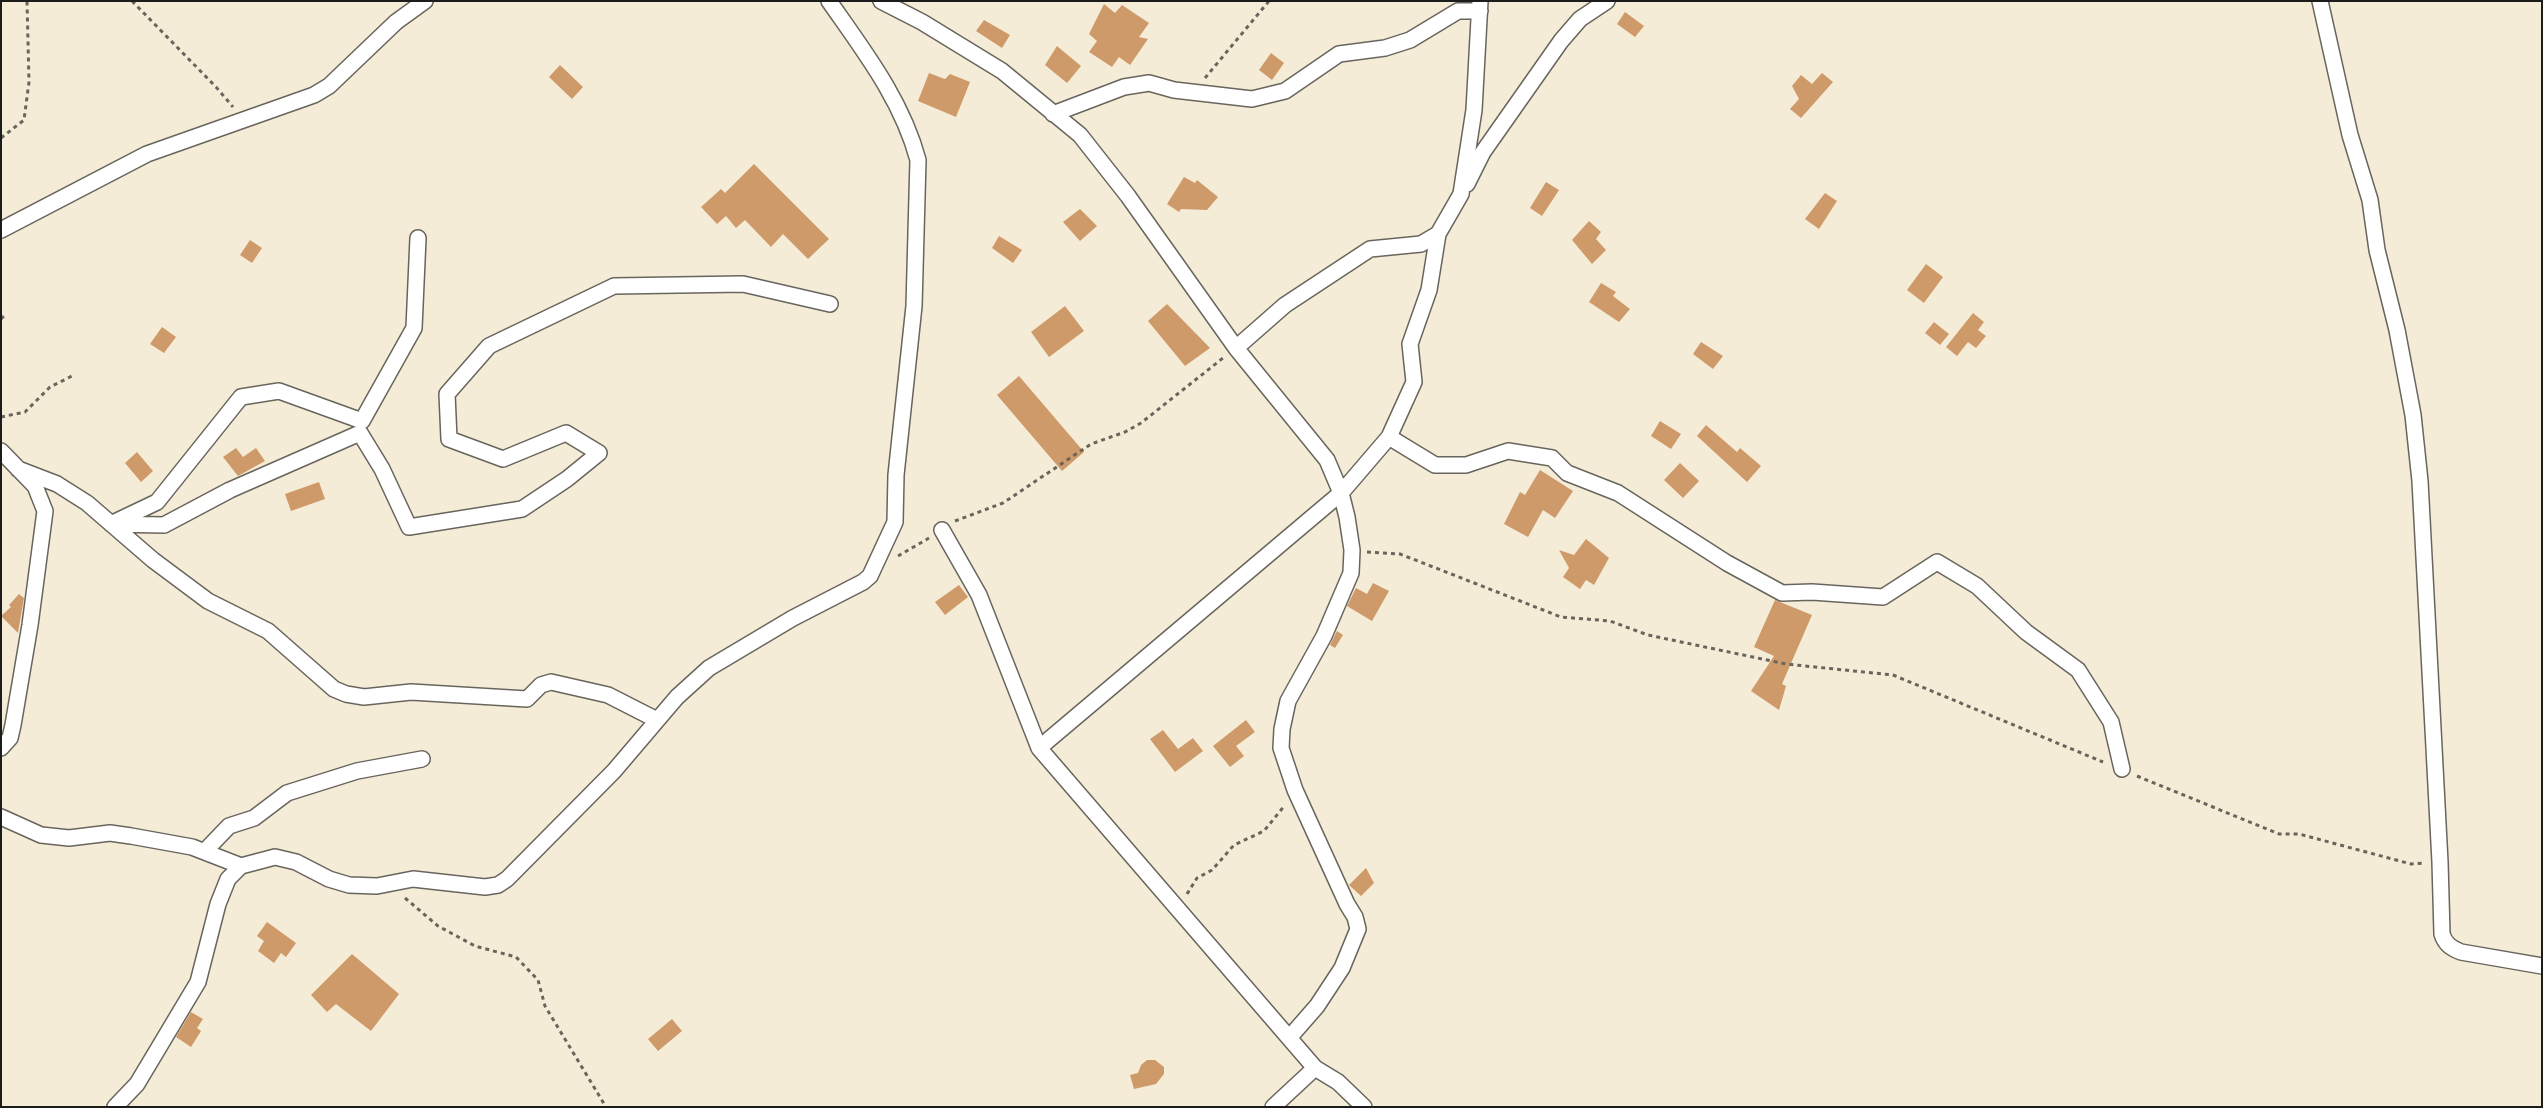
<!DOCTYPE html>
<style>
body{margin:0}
#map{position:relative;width:2543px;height:1108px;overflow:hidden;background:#f5ecd7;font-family:"Shantell Sans",sans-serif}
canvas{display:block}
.frame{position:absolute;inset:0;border:2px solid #1c1c1c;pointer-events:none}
</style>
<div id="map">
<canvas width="2543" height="1108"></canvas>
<div class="frame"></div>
</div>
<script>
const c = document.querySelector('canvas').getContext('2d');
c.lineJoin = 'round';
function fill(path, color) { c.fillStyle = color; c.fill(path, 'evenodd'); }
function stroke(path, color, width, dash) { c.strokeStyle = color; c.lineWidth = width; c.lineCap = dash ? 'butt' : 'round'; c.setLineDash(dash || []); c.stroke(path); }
const building = new Path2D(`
 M 1104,4 L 1115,13 L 1122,5 L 1149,23 L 1139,37 L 1148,39 L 1130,65 L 1119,57 L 1112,67 L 1089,52 L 1097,41 L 1089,34 Z
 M 1625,12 L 1644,26 L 1635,37 L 1617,24 Z
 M 984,20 L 1010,35 L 1002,48 L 976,31 Z
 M 1057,46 L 1081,66 L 1067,83 L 1045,65 Z
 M 1271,53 L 1284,63 L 1272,80 L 1259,70 Z
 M 560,65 L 583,87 L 572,99 L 549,77 Z
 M 929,73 L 945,79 L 950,74 L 970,82 L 956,117 L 918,101 Z
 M 1822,73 L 1833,82 L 1801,118 L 1790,109 L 1799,99 L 1792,86 L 1801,75 L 1812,84 Z
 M 754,164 L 829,239 L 808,259 L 783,234 L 771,247 L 745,220 L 736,228 L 726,216 L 717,224 L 701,207 L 721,189 L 725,193 Z
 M 1184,177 L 1195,183 L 1197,180 L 1218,197 L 1207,210 L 1181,209 L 1179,212 L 1167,204 Z
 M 1546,182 L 1559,190 L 1542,216 L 1530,208 Z
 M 1825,193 L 1837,201 L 1819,229 L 1805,219 Z
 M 1080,209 L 1097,226 L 1080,241 L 1063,222 Z
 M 1589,221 L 1601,232 L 1596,239 L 1606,250 L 1592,264 L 1572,240 Z
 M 999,236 L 1022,250 L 1013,263 L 992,248 Z
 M 250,240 L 262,248 L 252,263 L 240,255 Z
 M 1926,264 L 1943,277 L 1924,303 L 1907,290 Z
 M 1601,283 L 1616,292 L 1613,296 L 1630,309 L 1619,322 L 1589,302 Z
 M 1167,304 L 1210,348 L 1185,366 L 1148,321 Z
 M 1065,306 L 1084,331 L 1049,357 L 1031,332 Z
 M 1973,313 L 1984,322 L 1978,330 L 1986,336 L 1976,348 L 1968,342 L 1957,356 L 1946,347 Z
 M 1934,322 L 1949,334 L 1940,345 L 1925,333 Z
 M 162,327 L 176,337 L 164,353 L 150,344 Z
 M 1701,342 L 1723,356 L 1713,369 L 1693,354 Z
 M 1019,376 L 1084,452 L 1062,471 L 997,395 Z
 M 1660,421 L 1681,434 L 1671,449 L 1651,436 Z
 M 1706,425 L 1737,452 L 1740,448 L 1761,466 L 1747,482 L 1697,436 Z
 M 236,448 L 243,457 L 256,448 L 265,461 L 238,476 L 223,457 Z
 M 137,452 L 153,471 L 141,482 L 125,463 Z
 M 1680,463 L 1699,481 L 1683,498 L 1664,480 Z
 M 1540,470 L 1573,491 L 1555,518 L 1543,510 L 1528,537 L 1504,524 L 1520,492 L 1525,495 Z
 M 319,482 L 325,499 L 291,511 L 285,494 Z
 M 1586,539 L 1609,558 L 1594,585 L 1586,580 L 1580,589 L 1563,577 L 1569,568 L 1559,550 L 1574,555 Z
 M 1373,583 L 1389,591 L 1372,621 L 1347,606 L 1356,588 L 1367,594 Z
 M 959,585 L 968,597 L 945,615 L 935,602 Z
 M 19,594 L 24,598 L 18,633 L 1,616 L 11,607 L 9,605 Z
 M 1775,600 L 1812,615 L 1782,684 L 1786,686 L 1779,710 L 1751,691 L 1774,656 L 1754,647 Z
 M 1337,631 L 1343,635 L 1335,648 L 1330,645 Z
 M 1246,720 L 1255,732 L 1236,746 L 1244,756 L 1230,767 L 1213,746 Z
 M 1163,730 L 1178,749 L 1193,738 L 1203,751 L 1175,772 L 1150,739 Z
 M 1366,868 L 1374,883 L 1361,896 L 1349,885 Z
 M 267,922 L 296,943 L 286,957 L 281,953 L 274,963 L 258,951 L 264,941 L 257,936 Z
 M 352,954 L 399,994 L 371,1031 L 336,1004 L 327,1012 L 311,995 Z
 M 191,1012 L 203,1019 L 197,1028 L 201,1031 L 191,1047 L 176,1037 Z
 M 672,1019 L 682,1031 L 658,1051 L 648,1039 Z
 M 1147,1060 L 1155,1060 L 1164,1067 L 1164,1074 L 1156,1084 L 1134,1089 L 1130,1075 L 1138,1073 L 1141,1065 Z`);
const path = new Path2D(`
 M 132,1 L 216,87 L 233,107
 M 1205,78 L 1269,1
 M 1,138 L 24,120 L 29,82 L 27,1
 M 1,319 L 5,315
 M 1,417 L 25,412 L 50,387 L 72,376
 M 955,521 L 1003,503 L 1091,444 L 1125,432 L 1141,423 L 1223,358
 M 1367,552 L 1400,554 L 1561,617 L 1610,621 L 1648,635 L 1786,664 L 1893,675 L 2103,762
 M 898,556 L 929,538
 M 2137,776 L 2279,834 L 2299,834 L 2411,864 L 2425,863
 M 1187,894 L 1197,878 L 1212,870 L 1234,845 L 1264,831 L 1285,805
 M 405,898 L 438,926 L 475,946 L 516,957 L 538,980 L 545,1006 L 606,1107`);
const minor = new Path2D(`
 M 881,1 L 922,22 L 1002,71 L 1080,135 L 1128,196 L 1236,348 L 1327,460 L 1341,493 L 1347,517 L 1352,550 L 1351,573 L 1324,636 L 1288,701 L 1282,729 L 1281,748 L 1295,790 L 1347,904 L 1355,917 L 1358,929 L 1342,968 L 1317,1006 L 1289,1038
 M 2320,1 L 2350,135 L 2370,200 L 2377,250 L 2397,330 L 2413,415 L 2420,481 L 2440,862 L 2442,934 C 2445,944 2451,948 2461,952 L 2542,966
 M 1053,114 L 1124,87 L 1149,83 L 1174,90 L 1252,99 L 1285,91 L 1339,54 L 1385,48 L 1410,40 L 1458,11 L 1480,11
 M 1467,184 L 1483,152 L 1561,41 L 1580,19 L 1607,1
 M 1,230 L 147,154 L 314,95 L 329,86 L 396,22 L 425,1
 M 1236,348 L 1285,305 L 1370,249 L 1421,244 L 1438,234 L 1461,194 L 1474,110 L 1480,1
 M 1389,437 L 1435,465 L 1466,465 L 1508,451 L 1552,458 L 1567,473 L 1618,493 L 1727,563 L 1782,593 L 1812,592 L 1883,597 L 1937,562 L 1977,586 L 2026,632 L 2078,670 L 2111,722 L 2122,769
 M 1,451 L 35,486 L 45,511 L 30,625 L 13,725 L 10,738 L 1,748
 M 18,469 L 57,484 L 87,503 L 153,560 L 208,601 L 268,631 L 334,689 L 346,694 L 364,697 L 411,692 L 527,699 L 541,685 L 551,682 L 608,695 L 657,720
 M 115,522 L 157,502 L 241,397 L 279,391 L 362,421 L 414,328 L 418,238
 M 111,524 L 164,525 L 230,490 L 360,433 L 382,469 L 409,527 L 522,509 L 567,479 L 599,453 L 566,433 L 503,459 L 449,439 L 447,394 L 489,346 L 614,286 L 743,284 L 830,304
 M 942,530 L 979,595 L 1039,748
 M 1,817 L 41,835 L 69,838 L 110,833 L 131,836 L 192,847 L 241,866
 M 205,851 L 229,826 L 254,818 L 287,793 L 357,771 L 422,759
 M 1315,1068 L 1039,748 L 1341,493 L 1389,437 L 1414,382 L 1410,344 L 1429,290 L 1438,234
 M 115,1107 L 137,1084 L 198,982 L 218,904 L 228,879 L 241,866 L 275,857 L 296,862 L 329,879 L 349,885 L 377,886 L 413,879 L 485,887 L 498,885 L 507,879 L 614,771 L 677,697 L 709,668 L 793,618 L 863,582 L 870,576 L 895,522 L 896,475 L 914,306 L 918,160 C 902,100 864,51 829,1
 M 1273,1107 L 1315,1068 L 1338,1082 L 1364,1107`);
fill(building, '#cf9a69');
stroke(minor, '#68655d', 18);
stroke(path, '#68655d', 3, [4, 4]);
stroke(minor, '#fff', 15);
</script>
